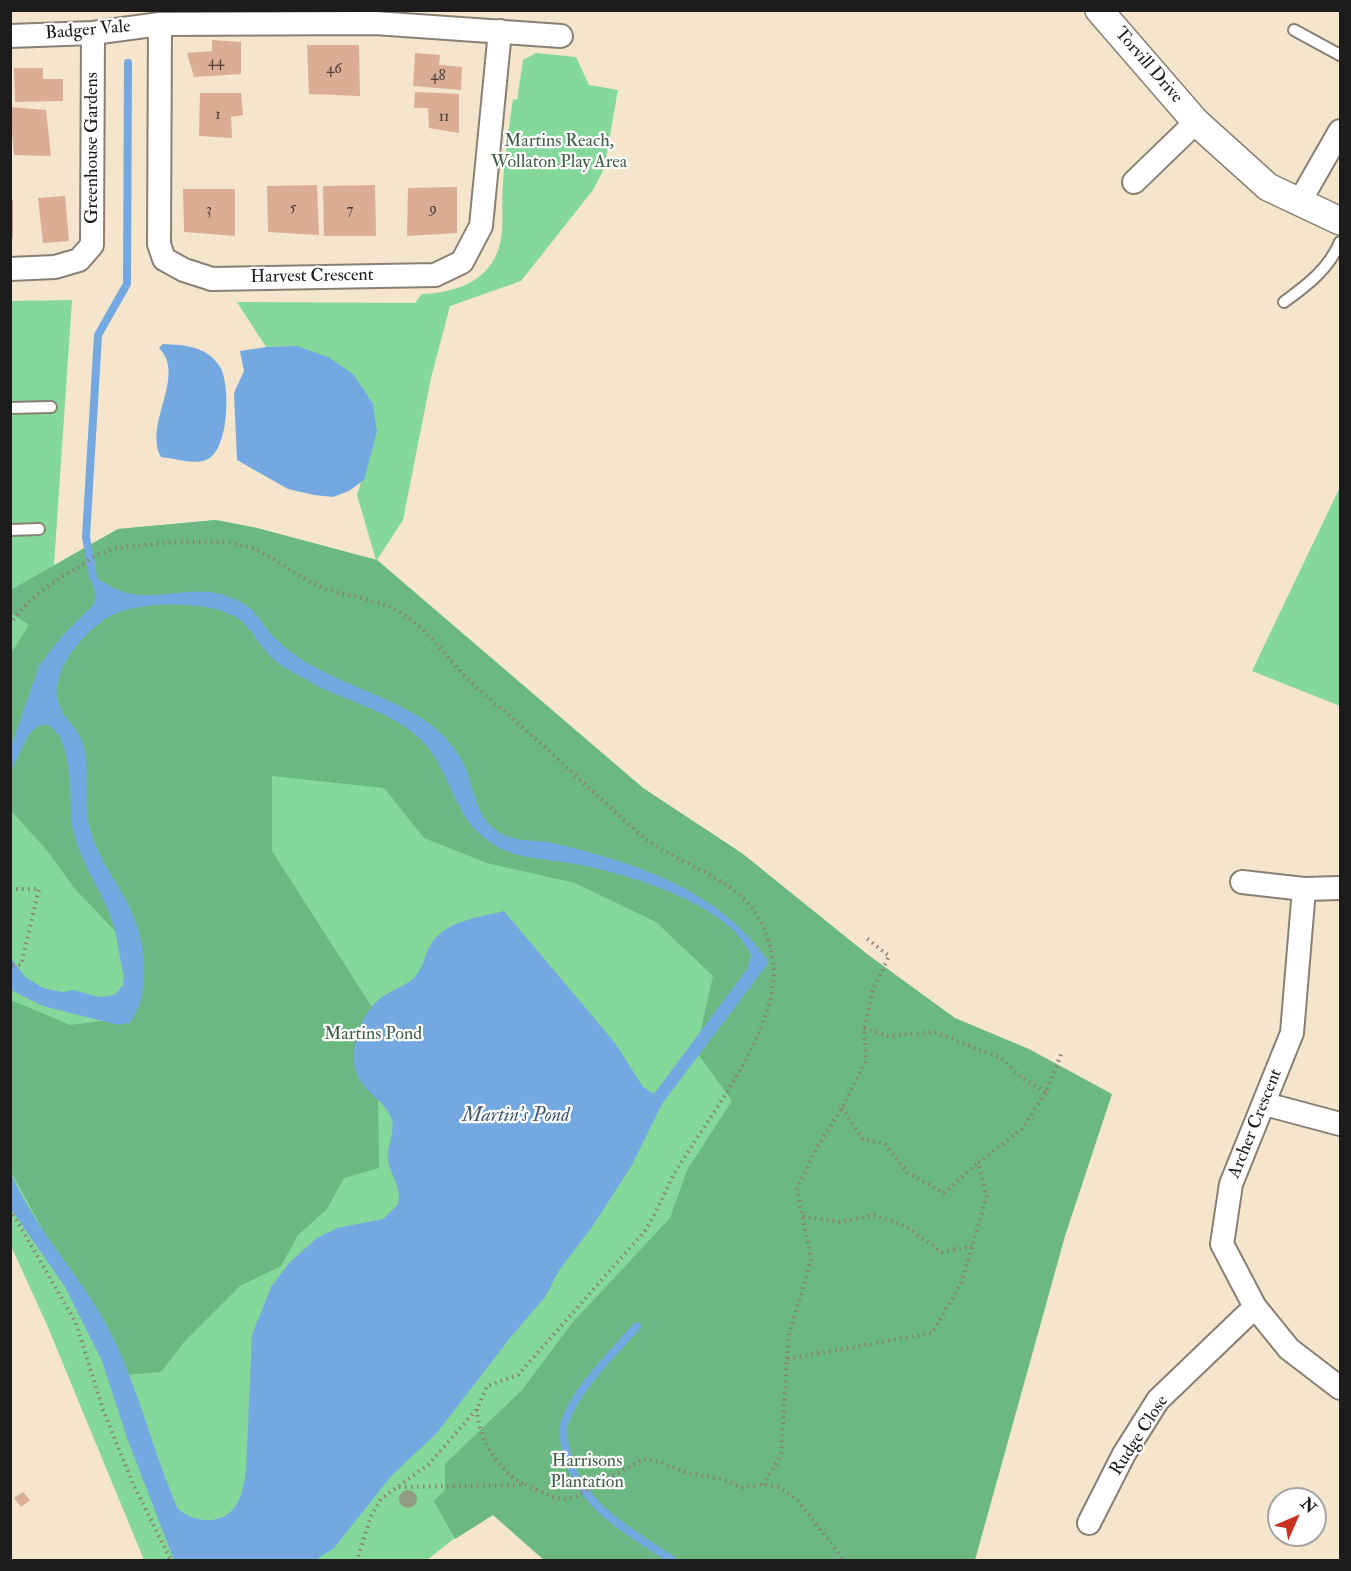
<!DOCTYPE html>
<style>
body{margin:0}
#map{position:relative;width:1351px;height:1571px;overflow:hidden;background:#f4e5cc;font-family:"IM FELL Double Pica",serif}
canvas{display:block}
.frame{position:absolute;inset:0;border:12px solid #1c1c1c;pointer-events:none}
.north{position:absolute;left:1267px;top:1487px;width:60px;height:60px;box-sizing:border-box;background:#fff;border:2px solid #a4a4a4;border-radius:50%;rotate:45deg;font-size:16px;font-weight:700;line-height:24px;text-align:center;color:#1c1c1c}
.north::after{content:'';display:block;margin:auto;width:21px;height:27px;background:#c8321e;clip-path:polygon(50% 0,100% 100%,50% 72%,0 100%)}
</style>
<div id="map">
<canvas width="1351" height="1571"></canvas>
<div class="frame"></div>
<div class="north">N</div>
</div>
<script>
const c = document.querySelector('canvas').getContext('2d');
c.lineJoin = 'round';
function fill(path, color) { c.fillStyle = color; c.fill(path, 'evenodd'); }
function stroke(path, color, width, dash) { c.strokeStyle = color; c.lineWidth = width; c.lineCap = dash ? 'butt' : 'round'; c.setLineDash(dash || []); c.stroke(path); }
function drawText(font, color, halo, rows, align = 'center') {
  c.font = font + ' "IM FELL Double Pica",serif'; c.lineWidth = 4.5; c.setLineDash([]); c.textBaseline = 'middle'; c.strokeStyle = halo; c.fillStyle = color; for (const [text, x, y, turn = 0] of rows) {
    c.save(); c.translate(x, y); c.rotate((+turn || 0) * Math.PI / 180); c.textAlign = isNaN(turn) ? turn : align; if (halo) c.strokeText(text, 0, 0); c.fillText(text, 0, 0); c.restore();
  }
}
const green = new Path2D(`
 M 536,53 L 576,57 L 589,85 L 618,90 L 604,169 L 593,190 L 521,281 L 450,306 L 431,378 L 403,520 L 377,560 L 643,788 L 743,854 L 975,1560 L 544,1560 L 493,1515 L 455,1538 L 427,1560 L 144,1560 L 47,1325 L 11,1246 L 10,301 L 72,300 L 54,565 L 118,529 L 216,520 L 257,528 L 376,560 L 357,495 L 377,432 L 297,346 L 266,347 L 237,302 L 415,303 L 422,294 C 458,293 495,279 501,238 C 504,220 501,200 503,182 C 505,154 509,127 513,99 L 517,100 L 523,60 Z
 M 1340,487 L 1340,706 L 1252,671 Z`);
const forest = new Path2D(`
 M 216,520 L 257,528 L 377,560 L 643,788 L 743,854 L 867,954 L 955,1018 L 1029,1049 L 1112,1094 L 1065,1236 L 975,1560 L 544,1560 L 493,1515 L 455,1539 L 434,1501 L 445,1490 L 445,1464 L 522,1390 L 572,1323 L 670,1218 L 687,1170 L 732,1101 L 696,1051 L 713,976 L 656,922 L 575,883 L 487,863 L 424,838 L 384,788 L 272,776 L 272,851 L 377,1015 L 379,1168 L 344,1178 L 327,1209 L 298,1235 L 281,1266 L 240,1286 L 184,1342 L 161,1372 L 112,1376 L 53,1248 L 11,1172 L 11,1000 L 70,1025 L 101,1021 L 131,988 L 139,956 L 75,889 L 46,849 L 11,811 L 10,655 L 29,625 L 11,613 L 11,590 L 118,529 Z`);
const water = new Path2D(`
 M 163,344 C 185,345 207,346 220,367 C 231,385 229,452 206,460 C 195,465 173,458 161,457 C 143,424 187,376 159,348 Z
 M 297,346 L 328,357 L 353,374 L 373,404 L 377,432 L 364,480 L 349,491 L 333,497 L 314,495 L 288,489 L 237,460 L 234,393 L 244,371 L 240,351 L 266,347 Z
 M 93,576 C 102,581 111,587 121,591 C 151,603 193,584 224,595 C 261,608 253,617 277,640 C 318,680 381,690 427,722 C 443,733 457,750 465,767 C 475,790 475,818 500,833 C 517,843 538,839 557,844 C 639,864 719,890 769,962 L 662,1104 L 632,1165 L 592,1227 L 560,1269 L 545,1297 L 510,1338 L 436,1434 L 392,1475 L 334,1548 L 315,1560 L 174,1560 L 127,1438 L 102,1361 L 65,1287 L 11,1209 L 11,1173 C 34,1228 77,1271 106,1324 C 138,1383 151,1448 178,1509 C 193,1522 220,1526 234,1508 C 242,1497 244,1484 246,1471 L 252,1335 L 271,1287 L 290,1262 L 317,1238 L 337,1228 L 383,1219 L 398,1204 C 403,1188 390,1175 388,1160 C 386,1147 395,1135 392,1120 C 387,1103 370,1096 361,1082 C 345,1059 358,1020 376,1002 C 387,991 404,988 415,977 C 423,968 425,954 431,944 C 447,920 478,918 504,911 L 615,1043 L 643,1087 L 654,1094 L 747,969 L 751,955 C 728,902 622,872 570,863 C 539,858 509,859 483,837 C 452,812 449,767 421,740 C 392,711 347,702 312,683 C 298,675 283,668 271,657 C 258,645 250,624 234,616 C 206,601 149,602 119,612 C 108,616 98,624 89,632 C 68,652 46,685 63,713 C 70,724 79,731 83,744 C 91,772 83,802 90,829 C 99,864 125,890 136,923 C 146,950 150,1000 129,1023 L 118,1025 L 43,1006 L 11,990 L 11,958 L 25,977 L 43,988 L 62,992 L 74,990 L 98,997 L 115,995 L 123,985 L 124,976 C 119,957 118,936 111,918 C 100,887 79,861 73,829 C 68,803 76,732 44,724 L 35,728 L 28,736 L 11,771 L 11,747 L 39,666 L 62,636 L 93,605 C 98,596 94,586 89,577 Z`);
const stream = new Path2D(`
 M 93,576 L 86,537 L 98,335 L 127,284 L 128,63
 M 637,1326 C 613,1353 574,1391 564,1425 C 562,1435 565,1447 568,1457 C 582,1508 631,1532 672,1560`);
const building = new Path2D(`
 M 212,40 L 241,42 L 241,74 L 194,77 L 187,53 L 212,51 Z
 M 307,45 L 359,45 L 360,96 L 309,94 Z
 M 415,53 L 440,55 L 439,65 L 462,67 L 461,90 L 413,86 Z
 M 14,68 L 43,68 L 43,79 L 63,79 L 63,101 L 15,102 Z
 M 415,92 L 459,94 L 459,133 L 429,128 L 428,108 L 414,108 Z
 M 200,93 L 241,93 L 243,115 L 231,117 L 232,138 L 199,136 Z
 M 10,107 L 46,110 L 51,156 L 14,155 Z
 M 317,185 L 319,235 L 268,232 L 267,186 Z
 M 375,185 L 376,236 L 324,236 L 323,186 Z
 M 457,187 L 457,233 L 407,236 L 408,188 Z
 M 183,189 L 235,189 L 235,236 L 184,232 Z
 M 65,196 L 69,241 L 43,243 L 38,198 Z
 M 10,200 L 13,200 L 13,239 L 10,239 Z
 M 23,1492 L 30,1500 L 21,1507 L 14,1498 Z`);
const path = new Path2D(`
 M 10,625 C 27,598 51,583 77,568 C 85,563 94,555 104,552 C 126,543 212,539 236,544 C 267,549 287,570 314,584 C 342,598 376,596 403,614 C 428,630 444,655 465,676 C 486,697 510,715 531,735 C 566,766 599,798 634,829 C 687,878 760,871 773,962 C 782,1027 705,1121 673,1176 C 663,1195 656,1214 644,1232 L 518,1375 L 487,1386 L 477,1409 L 429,1464 L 381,1499 L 371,1516 L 357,1560
 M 10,889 L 39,889 L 21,965 L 10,965
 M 864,1029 L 888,1036 L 934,1032 L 1001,1058 L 1022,1078 L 1046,1092
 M 842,1108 L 863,1139 L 885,1144 L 908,1173 L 944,1193 L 978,1163
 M 10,1209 L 76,1323 L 103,1410 L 134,1486 L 171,1560
 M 803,1216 L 840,1222 L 874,1215 L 901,1224 L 942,1252 L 972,1246
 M 787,1359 L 789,1335 L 811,1260 L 797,1189 L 816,1149 L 842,1108 L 866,1061 L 864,1029 L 873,990 L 889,956 L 865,937
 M 477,1409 C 478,1439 498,1470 523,1484
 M 763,1485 L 781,1455 L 787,1359 L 932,1333 L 961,1284 L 987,1196 L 978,1163 L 1022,1129 L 1046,1092 L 1062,1052
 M 399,1487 L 526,1485 L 555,1498 L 566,1499 L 576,1496 L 643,1459 L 654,1460 L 688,1473 L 721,1479 L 742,1487 L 763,1485 L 779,1487 L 798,1501 L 844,1560`);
const service = new Path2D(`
 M 1294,30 L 1340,55
 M 1284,302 C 1306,286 1329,269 1340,242
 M 10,408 L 51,407
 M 10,530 L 39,529`);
const minor = new Path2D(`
 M 160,24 L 159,244 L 164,259 L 184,270 L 212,279 L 435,275 L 462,262 L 481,226 L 500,31
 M 10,36 L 93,33 L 160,24 L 375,23 L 561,36
 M 1134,182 L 1196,122
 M 1300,201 L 1340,131
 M 10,269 L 55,267 L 79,260 L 92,245 L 93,33
 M 1242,882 L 1304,889 L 1340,888
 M 1304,889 L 1292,1033 L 1231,1184 L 1222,1244 L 1255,1307 L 1289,1349 L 1340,1388
 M 1265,1104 L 1340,1124
 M 1089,1523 L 1124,1454 L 1158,1400 L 1255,1307`);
const tertiary = new Path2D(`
 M 1099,10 L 1196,122 L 1268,187 L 1340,221`);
const trees = [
 [408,1499]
];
const numberNames = [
 ["44",216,63],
 ["46",334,70],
 ["48",438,77],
 ["1",218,116],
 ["11",444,118],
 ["5",293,209],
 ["9",433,210],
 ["3",209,211],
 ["7",350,211]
];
const streetNames = [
 ["Badger Vale",88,31,-5],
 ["Torvill Drive",1148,66,49],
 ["Greenhouse Gardens",93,148,-90],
 ["Harvest Crescent",312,277,-1],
 ["Archer Crescent",1256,1124,-68],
 ["Rudge Close",1140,1436,-57]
];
const parkNames = [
 ["Martins Reach,",559,142],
 ["Wollaton Play Area",559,163],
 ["Martins Pond",373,1035],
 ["Harrisons",587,1462],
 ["Plantation",587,1483]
];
const waterNames = [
 ["Martin's Pond",516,1117]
];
fill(green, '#84d89a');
fill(forest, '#6bb882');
fill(water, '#74a8e0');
stroke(stream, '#74a8e0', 8);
fill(building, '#daad94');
stroke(service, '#888074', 14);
stroke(minor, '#888074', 26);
stroke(tertiary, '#888074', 30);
stroke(path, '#888074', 4, [1.5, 4.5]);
stroke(service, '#fff', 10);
stroke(minor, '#fff', 22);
stroke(tertiary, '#fff', 27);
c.fillStyle = '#919b83';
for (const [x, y] of trees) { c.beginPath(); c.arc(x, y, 9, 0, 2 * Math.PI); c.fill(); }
drawText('15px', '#4c403a', null, numberNames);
drawText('18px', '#1c1c1c', '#fff', streetNames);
drawText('18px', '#405e48', '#fff', parkNames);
drawText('italic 20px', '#445b74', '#fff', waterNames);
</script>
